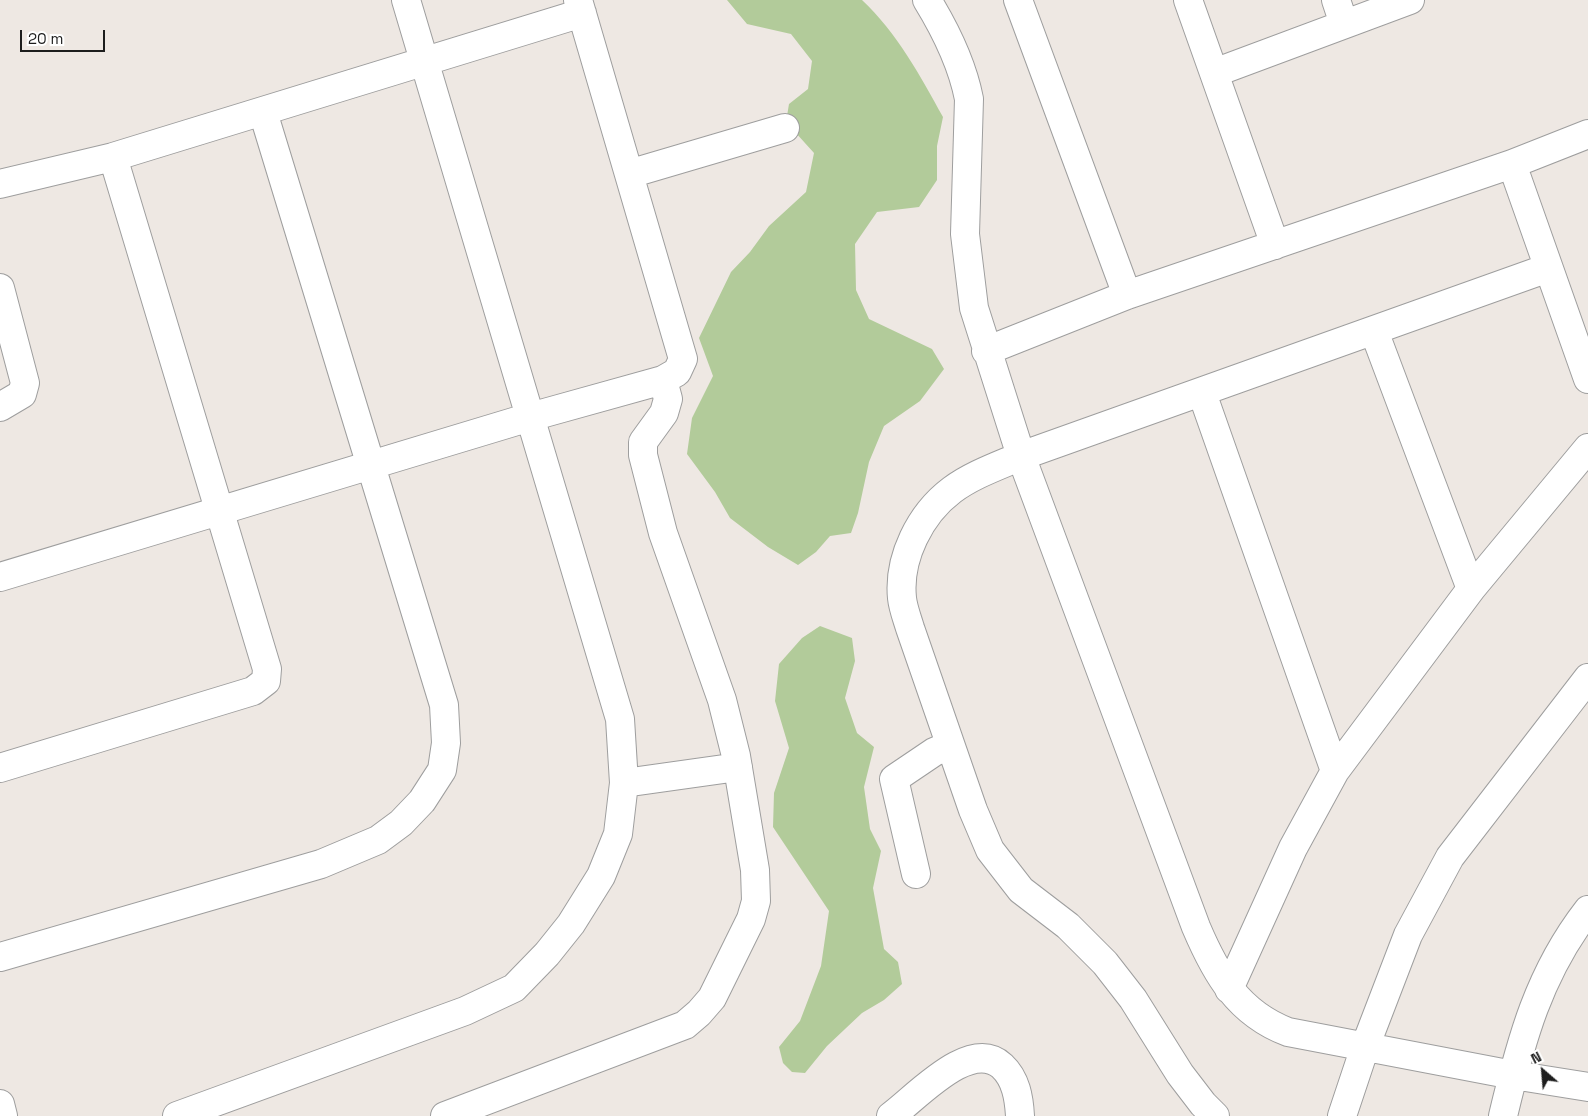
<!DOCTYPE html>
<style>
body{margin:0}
#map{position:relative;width:1588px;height:1116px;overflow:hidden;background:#eee8e3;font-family:"Space Grotesk",sans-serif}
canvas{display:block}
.north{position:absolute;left:1518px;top:1046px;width:50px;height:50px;-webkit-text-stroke:4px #fff;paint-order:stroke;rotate:333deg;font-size:14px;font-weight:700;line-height:20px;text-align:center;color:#1d1d1d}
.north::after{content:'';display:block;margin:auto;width:18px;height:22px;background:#1d1d1d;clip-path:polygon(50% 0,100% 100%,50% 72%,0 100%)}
.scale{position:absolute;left:20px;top:30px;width:85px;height:22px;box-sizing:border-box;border:2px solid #1d1d1d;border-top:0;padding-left:6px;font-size:15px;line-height:18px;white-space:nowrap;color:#1d1d1d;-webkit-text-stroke:4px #fff;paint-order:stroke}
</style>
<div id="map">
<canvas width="1588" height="1116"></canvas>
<div class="north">N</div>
<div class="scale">20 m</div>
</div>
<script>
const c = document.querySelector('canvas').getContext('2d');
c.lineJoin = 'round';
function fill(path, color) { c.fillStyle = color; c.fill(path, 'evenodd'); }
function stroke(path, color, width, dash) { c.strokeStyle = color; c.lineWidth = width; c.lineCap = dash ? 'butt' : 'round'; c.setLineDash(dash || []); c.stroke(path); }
const forest = new Path2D(`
 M 727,0 L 862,0 C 897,33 920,75 943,117 L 937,146 L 937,180 L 919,207 L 877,212 L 855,244 L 856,290 L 869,319 L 932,349 L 944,369 L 920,401 L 884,426 L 869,462 L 858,513 L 851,533 L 830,536 L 816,552 L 798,565 L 768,547 L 730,518 L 715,492 L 687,454 L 692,418 L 713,376 L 699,338 L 731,272 L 750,252 L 769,226 L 806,192 L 814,153 L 786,122 L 789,104 L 808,89 L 812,61 L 791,34 L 747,24 Z
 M 820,626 L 852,638 L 855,661 L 845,698 L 857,733 L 874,747 L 864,787 L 870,829 L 881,851 L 873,888 L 884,949 L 898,962 L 902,984 L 884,1000 L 862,1013 L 827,1046 L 805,1073 L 792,1072 L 783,1063 L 779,1047 L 800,1021 L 821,966 L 829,911 L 773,827 L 774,793 L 789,748 L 775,701 L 779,664 L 802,638 Z`);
const minor = new Path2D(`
 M 927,0 C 946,31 962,63 969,99 L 965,234 L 974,308 L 1021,456 L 1196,927 C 1216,974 1238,1013 1288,1032 L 1513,1075 L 1588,1087
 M 1018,0 L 1127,295
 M 1188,0 L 1275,245
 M 1336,0 L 1344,24
 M 1214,73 L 1410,0
 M 1512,164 L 1588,379
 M 629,174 L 785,128
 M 0,184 L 113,157 L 582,13
 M 0,288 L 25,383 L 22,394 L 0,407
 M 1374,331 L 1471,589
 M 986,351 L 1127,295 L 1512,164 L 1588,134
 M 1202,393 L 1335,771
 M 0,577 L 530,417 L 663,380
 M 0,768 L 253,691 L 266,681 L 267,669 L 113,157
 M 624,783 L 738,767
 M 916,874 L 894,779 L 934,752 L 950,745
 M 0,957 L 321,864 L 378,840 L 401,823 L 422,801 L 442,770 L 446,743 L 444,705 L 263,112
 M 1229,989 L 1293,848 L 1335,771 L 1471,589 L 1588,448
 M 0,1104 L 3,1116
 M 177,1116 L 465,1011 L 514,988 L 547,954 L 571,924 L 601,876 L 618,834 L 624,783 L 620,719 L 406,0
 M 445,1116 L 685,1025 L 699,1013 L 712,998 L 751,919 L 756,901 L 755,870 L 736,756 L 722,700 L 663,533 L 643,455 L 643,442 L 664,413 L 668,399 L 663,380 L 677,372 L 683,359 L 578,0
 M 891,1116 C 917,1097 970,1037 1002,1066 C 1016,1079 1019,1098 1020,1116
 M 1215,1116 L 1203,1104 L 1180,1074 L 1133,999 L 1105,963 L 1068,926 L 1021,890 L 990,850 L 973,810 L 910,628 C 907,618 903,608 902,598 C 898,558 920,514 952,490 C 972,475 998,466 1021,456 L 1548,268
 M 1342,1116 L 1365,1047 L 1408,935 L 1450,857 L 1588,678
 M 1503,1116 C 1521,1040 1539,973 1588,910`);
fill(forest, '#b2cb9a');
stroke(minor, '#9e9e9e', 30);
stroke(minor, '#fff', 28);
</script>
